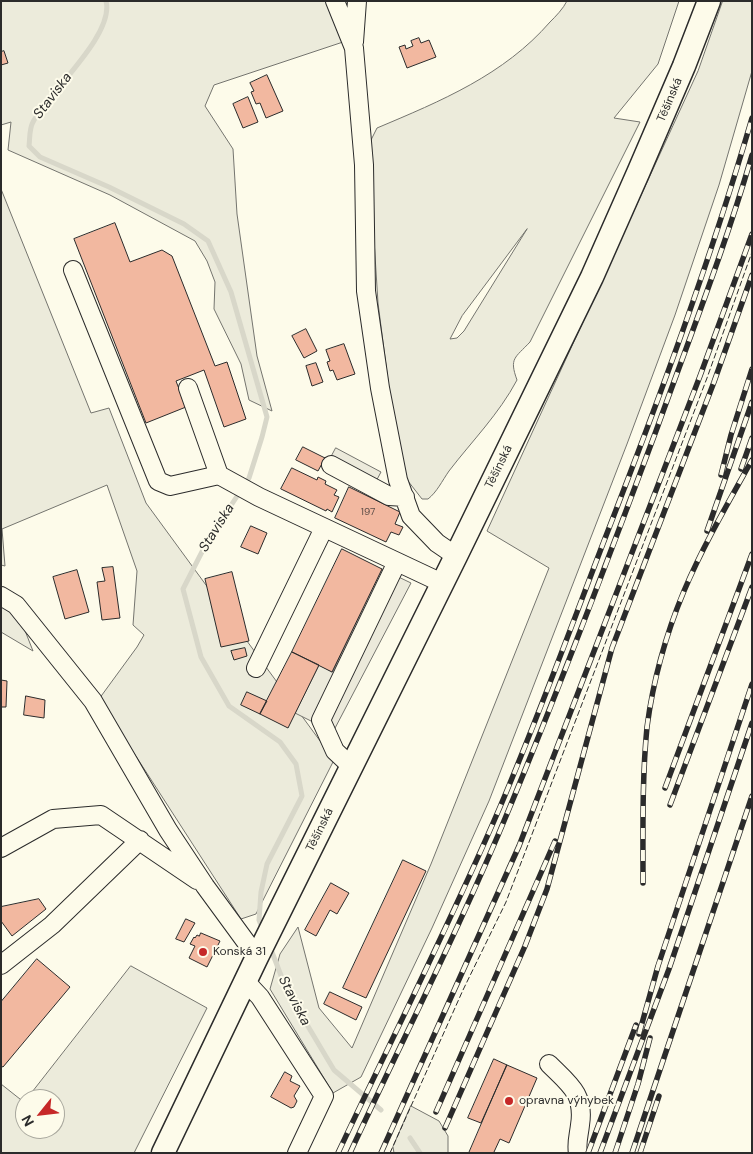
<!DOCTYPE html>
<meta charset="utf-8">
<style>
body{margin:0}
#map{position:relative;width:753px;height:1154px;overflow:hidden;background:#fdfbea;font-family:"DM Sans",sans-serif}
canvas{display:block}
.frame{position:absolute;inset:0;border:2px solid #2b2b2b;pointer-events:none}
.north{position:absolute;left:15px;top:1089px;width:50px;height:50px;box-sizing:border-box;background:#fdfbea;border:1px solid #a9a89e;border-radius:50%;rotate:241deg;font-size:14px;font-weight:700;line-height:20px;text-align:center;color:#2b2b2b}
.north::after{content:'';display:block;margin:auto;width:18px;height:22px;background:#c62828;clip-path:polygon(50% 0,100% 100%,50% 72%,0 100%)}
</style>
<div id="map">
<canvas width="753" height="1154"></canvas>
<div class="frame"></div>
<div class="north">N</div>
</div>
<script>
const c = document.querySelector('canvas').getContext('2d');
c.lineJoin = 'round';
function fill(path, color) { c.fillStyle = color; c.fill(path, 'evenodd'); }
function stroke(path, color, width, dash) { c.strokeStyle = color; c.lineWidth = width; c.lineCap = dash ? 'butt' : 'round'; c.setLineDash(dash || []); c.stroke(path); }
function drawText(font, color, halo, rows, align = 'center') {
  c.font = font + ' "DM Sans",sans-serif'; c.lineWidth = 4; c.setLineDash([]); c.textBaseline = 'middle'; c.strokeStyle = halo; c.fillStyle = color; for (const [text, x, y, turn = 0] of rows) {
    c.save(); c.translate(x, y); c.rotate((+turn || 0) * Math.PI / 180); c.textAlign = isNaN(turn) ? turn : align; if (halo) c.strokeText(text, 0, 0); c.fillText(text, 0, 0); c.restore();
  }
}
const green = new Path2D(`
 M 1,1 L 327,1 L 343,42 L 214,85 L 205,106 L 233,149 L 237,214 L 257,356 L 272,411 L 249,400 L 241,364 L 214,309 L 215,282 L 207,261 L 195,241 L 110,195 L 8,150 L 11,122 L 1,125 Z
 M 567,1 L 679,1 L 658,64 L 614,118 L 640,122 L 530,342 C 515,358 509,358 517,380 C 499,414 472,441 449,471 C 442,481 437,492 428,499 L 422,499 L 408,481 L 403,469 L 393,420 L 378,303 L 372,208 L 370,142 L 377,128 C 441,101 504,75 550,22 C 556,16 563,9 567,1 ZM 527,229 L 464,331 L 457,338 L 450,339 L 462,316 Z
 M 723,1 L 752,1 L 752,71 L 719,185 L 675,315 L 627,444 L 489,801 L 432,928 L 361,1077 L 333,1093 L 270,989 L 280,954 L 298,927 L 319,1008 L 352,1048 L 431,864 L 549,568 L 487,531 L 698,71 Z
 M 1,189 L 91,413 L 109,408 L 146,503 L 334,760 L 256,914 L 241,919 L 99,699 L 137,647 L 144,635 L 133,625 L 137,571 L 107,485 L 2,529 L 5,566 L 1,565 Z
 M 1,604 L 22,623 L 33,651 L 1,632 Z
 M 131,966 L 207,1008 L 134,1153 L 1,1153 L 1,1084 L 25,1103 L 25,1129 L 55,1129 L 55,1099 L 27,1099 Z
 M 411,1106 L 439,1121 L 448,1136 L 448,1153 L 394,1153 L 393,1147 Z`);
const parking = new Path2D(`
 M 336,448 L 381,472 L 373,487 L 328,463 Z
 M 382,569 L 411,583 L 333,732 L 295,713 L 319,665 L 332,672 Z`);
const stream = new Path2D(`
 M 106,1 C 115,35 48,93 33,122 C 29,129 30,139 29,146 L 40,157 L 109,187 L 184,224 L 208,241 L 231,292 L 267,417 L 262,437 L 249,478 L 207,542 L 183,589 L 201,657 L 229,706 L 280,742 L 296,764 L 302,796 L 267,864 L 261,892 L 259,920 L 263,930
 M 270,947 L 287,991 L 334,1070 L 381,1110
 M 410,1138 L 420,1153`);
const building = new Path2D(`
 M 419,38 L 421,43 L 429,40 L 436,57 L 407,68 L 399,47 L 405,45 L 406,49 L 413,46 L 411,41 Z
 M 4,51 L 8,63 L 1,65 L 1,52 Z
 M 267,75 L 283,111 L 266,118 L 260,103 L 256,104 L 251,92 L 254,91 L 250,83 Z
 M 248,97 L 258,122 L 243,128 L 233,104 Z
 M 115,223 L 130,262 L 162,250 L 172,256 L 215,366 L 227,362 L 246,419 L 224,427 L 204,370 L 176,381 L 186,407 L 146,423 L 74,239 Z
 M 306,329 L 317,351 L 304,358 L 292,336 Z
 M 344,344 L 355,374 L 337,380 L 333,370 L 330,371 L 327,362 L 330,361 L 326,350 Z
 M 316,363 L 323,382 L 312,386 L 306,366 Z
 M 303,447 L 325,458 L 318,471 L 296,460 Z
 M 292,468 L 317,480 L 318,477 L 326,481 L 325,484 L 337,490 L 334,495 L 339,497 L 332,512 L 327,509 L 326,511 L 281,489 Z
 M 349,487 L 400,512 L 395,524 L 403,527 L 399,535 L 391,532 L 386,542 L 335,518 Z
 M 251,526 L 267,533 L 258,554 L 241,547 Z
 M 342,549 L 382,569 L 332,672 L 292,652 Z
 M 113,567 L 120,618 L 102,620 L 97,582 L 105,581 L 102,568 Z
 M 77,570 L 89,612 L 65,619 L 53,577 Z
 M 232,572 L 249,641 L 221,647 L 205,579 Z
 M 245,648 L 247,656 L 234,660 L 231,651 Z
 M 292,652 L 319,665 L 288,728 L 260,714 Z
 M 1,680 L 7,681 L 6,707 L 1,707 Z
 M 247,692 L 267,701 L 260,714 L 241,705 Z
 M 26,696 L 45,700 L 44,718 L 24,715 Z
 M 403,860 L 426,871 L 366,998 L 343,988 Z
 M 331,883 L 349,893 L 337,914 L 330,910 L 316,936 L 305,930 Z
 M 39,899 L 46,909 L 12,936 L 1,921 L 1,907 Z
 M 186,919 L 195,923 L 184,942 L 176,939 Z
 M 201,933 L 220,941 L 207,967 L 189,958 L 195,946 L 190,944 L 194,937 L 195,938 L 197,935 L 199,936 Z
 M 37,959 L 70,987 L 3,1067 L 1,1066 L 1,1002 Z
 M 330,992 L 362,1007 L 356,1020 L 324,1004 Z
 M 494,1059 L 507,1065 L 481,1123 L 468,1118 Z
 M 507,1065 L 537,1078 L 509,1143 L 500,1139 L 494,1152 L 495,1153 L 469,1153 Z
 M 285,1072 L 292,1076 L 290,1081 L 300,1086 L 294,1096 L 297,1101 L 294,1107 L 291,1108 L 271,1097 Z`);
const minor = new Path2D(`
 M 335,1 L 354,48 L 364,165 L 366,291 L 380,388 L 398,480 L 411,516 L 437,543 L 456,556
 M 354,42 L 357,1
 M 73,270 L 158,481 L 170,486 L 219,475
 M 188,388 L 219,475 L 259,497 L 442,583
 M 331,465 L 389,496 L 405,497
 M 1,596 L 16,605 L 93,701 L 168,830 L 205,886 L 257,957
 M 256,668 L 324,528
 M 351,766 L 335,751 L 321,720 L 397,562
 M 1,848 L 53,819 L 101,815 L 197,880
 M 1,965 L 52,925 L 140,840
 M 246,982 L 260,997 L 324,1096 L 297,1153
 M 549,1064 C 569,1084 585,1094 580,1125 C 579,1135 576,1143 578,1153`);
const major = new Path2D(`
 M 163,1153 L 257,957 L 456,556 L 592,277 L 638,173 L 684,66 L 709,1`);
const rail = new Path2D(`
 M 741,469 L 752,438
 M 721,475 L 731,435 L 752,369
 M 707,531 L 752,402
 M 665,788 L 752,554
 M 670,805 L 752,587
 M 643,883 C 643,831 642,778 647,727 C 653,681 666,634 684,591 C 703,546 728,503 752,460
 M 639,1034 L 658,966 L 752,684
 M 436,1112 L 555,841
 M 445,1128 L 525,946 L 547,889 L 612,648 L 714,382 L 752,275
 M 338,1153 C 392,1038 450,924 500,807 C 537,720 570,630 604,541 C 658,402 710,262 752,118
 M 350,1153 C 403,1038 461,926 509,809 C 561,684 609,557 656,431 C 689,339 725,248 752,155
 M 381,1153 L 519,846 L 700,376 L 752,234
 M 588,1153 L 636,1025
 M 600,1153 L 669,969 L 752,723
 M 615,1153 L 638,1084 L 650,1038
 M 632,1153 L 752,796
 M 640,1153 L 659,1096`);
const fence = new Path2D(`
 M 390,1153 L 463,990 L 506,902 L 707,378 L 752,252`);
const markers = [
 [203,952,5,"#c62828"],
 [509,1101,5,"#c62828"]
];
const numberNames = [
 ["197",368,512]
];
const streetNames = [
 ["Těšínská",670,100,-67],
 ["Těšínská",499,467,-64],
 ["Těšínská",320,830,-64]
];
const poiNames = [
 ["Konská 31",213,952],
 ["opravna výhybek",519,1101]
];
const waterNames = [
 ["Staviska",53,96,-53],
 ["Staviska",217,528,-58],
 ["Staviska",294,1001,63]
];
fill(green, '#ecebdb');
stroke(green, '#74746e', 1);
fill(parking, '#eceadb');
stroke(parking, '#74746e', 1);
stroke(stream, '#d8d7c9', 5);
fill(building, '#f2b8a0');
stroke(building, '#2b2b2b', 1);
stroke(minor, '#2b2b2b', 20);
stroke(major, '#2b2b2b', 25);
stroke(minor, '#fdfbea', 18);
stroke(major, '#fdfbea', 22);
stroke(rail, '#2b2b2b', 5.5);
stroke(rail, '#fdfbea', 4, [11]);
stroke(fence, '#2b2b2b', 1, [6, 2.5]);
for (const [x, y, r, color] of markers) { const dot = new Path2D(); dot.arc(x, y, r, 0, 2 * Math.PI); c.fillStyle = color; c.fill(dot); stroke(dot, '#fdfbea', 2); }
drawText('10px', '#5d4e48', null, numberNames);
drawText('12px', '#2b2b2b', '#fdfbea', streetNames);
drawText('12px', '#2b2b2b', '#fdfbea', poiNames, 'left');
drawText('italic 14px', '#2b2b2b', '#fdfbea', waterNames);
</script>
